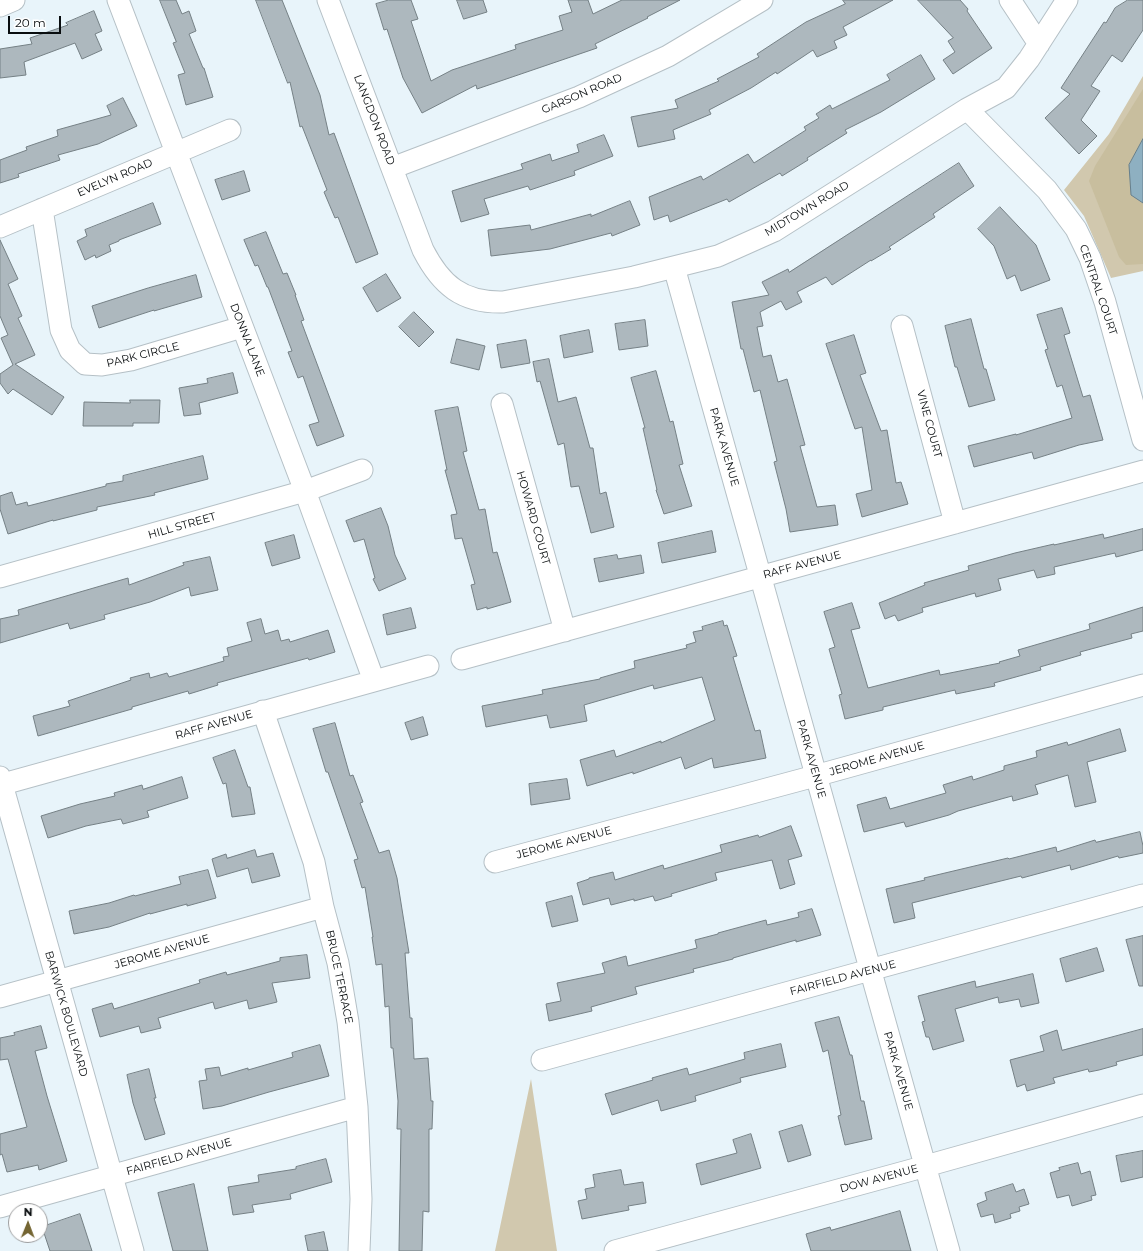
<!DOCTYPE html>
<style>
body{margin:0}
#map{position:relative;width:1143px;height:1251px;overflow:hidden;background:#e8f4fa;font-family:Montserrat,sans-serif}
canvas{display:block}
.north{position:absolute;left:8px;top:1203px;width:40px;height:40px;box-sizing:border-box;background:#fff;border:1px solid #9d9e9f;border-radius:50%;rotate:1deg;font-size:11px;font-weight:700;line-height:16px;text-align:center;color:#090d0f}
.north::after{content:'';display:block;margin:auto;width:14px;height:18px;background:#746532;clip-path:polygon(50% 0,100% 100%,50% 72%,0 100%)}
.scale{position:absolute;left:8px;top:16px;width:53px;height:18px;box-sizing:border-box;border:2px solid #090d0f;border-top:0;padding-left:5px;font-size:12px;line-height:14px;white-space:nowrap;color:#090d0f;-webkit-text-stroke:3px #fff;paint-order:stroke}
</style>
<div id="map">
<canvas width="1143" height="1251"></canvas>
<div class="north">N</div>
<div class="scale">20 m</div>
</div>
<script>
const c = document.querySelector('canvas').getContext('2d');
c.lineJoin = 'round';
function fill(path, color) { c.fillStyle = color; c.fill(path, 'evenodd'); }
function stroke(path, color, width, dash) { c.strokeStyle = color; c.lineWidth = width; c.lineCap = dash ? 'butt' : 'round'; c.setLineDash(dash || []); c.stroke(path); }
function drawText(font, color, halo, rows, align = 'center') {
  c.font = font + ' Montserrat,sans-serif'; c.lineWidth = 4; c.setLineDash([]); c.textBaseline = 'middle'; c.strokeStyle = halo; c.fillStyle = color; for (const [text, x, y, turn = 0] of rows) {
    c.save(); c.translate(x, y); c.rotate((+turn || 0) * Math.PI / 180); c.textAlign = isNaN(turn) ? turn : align; if (halo) c.strokeText(text, 0, 0); c.fillText(text, 0, 0); c.restore();
  }
}
const green = new Path2D(`
 M 1143,76 L 1143,271 L 1111,278 L 1084,216 L 1064,190 L 1109,134 Z
 M 531,1079 L 557,1251 L 495,1251 Z`);
const forest = new Path2D(`
 M 1143,89 L 1143,264 L 1126,265 L 1119,257 L 1089,181 L 1095,166 Z`);
const water = new Path2D(`
 M 1143,139 L 1143,203 L 1131,195 L 1129,165 Z`);
const building = new Path2D(`
 M 160,0 L 176,0 L 182,14 L 189,11 L 196,31 L 189,34 L 203,68 L 204,68 L 213,97 L 186,105 L 178,75 L 185,73 L 173,43 L 176,42 Z
 M 256,0 L 282,0 L 320,95 L 329,135 L 334,133 L 378,254 L 356,263 L 338,217 L 335,218 L 324,192 L 327,190 L 302,126 L 300,127 L 290,82 L 288,83 Z
 M 389,0 L 411,0 L 418,19 L 411,21 L 431,81 L 452,70 L 516,49 L 515,45 L 563,30 L 559,16 L 572,12 L 568,0 L 588,0 L 593,14 L 622,0 L 680,0 L 647,17 L 648,18 L 595,44 L 597,48 L 477,89 L 476,85 L 422,113 L 403,78 L 387,29 L 384,30 L 376,4 Z
 M 457,0 L 483,0 L 487,12 L 464,19 Z
 M 843,0 L 893,0 L 843,27 L 847,35 L 834,41 L 837,48 L 817,57 L 813,50 L 777,74 L 776,72 L 751,88 L 709,110 L 711,114 L 673,130 L 675,139 L 638,147 L 631,117 L 678,108 L 675,100 L 719,81 L 717,79 L 759,57 L 757,54 L 806,22 L 845,4 Z
 M 918,0 L 960,0 L 968,9 L 967,11 L 992,48 L 953,74 L 943,60 L 955,52 L 948,41 L 953,38 Z
 M 1128,0 L 1143,0 L 1143,30 L 1122,62 L 1112,55 L 1091,86 L 1100,91 L 1081,120 L 1097,136 L 1079,154 L 1045,118 L 1070,94 L 1061,88 L 1104,22 L 1106,23 L 1115,8 Z
 M 94,11 L 102,31 L 95,34 L 102,50 L 82,59 L 75,43 L 24,62 L 26,75 L 0,78 L 0,49 L 32,44 L 30,38 L 68,25 L 66,23 Z
 M 921,55 L 935,79 L 881,112 L 845,130 L 847,133 L 807,158 L 808,160 L 782,176 L 780,173 L 729,202 L 727,199 L 670,222 L 668,215 L 654,220 L 649,197 L 701,176 L 703,180 L 748,154 L 754,163 L 806,130 L 804,127 L 819,118 L 816,114 L 830,105 L 832,109 L 890,80 L 887,75 Z
 M 123,98 L 137,126 L 98,144 L 58,155 L 60,160 L 18,174 L 19,177 L 0,183 L 0,160 L 27,150 L 26,147 L 58,136 L 57,130 L 111,115 L 107,106 Z
 M 604,135 L 613,156 L 574,171 L 575,175 L 530,190 L 528,186 L 484,199 L 489,214 L 461,222 L 452,191 L 523,169 L 521,164 L 550,154 L 552,161 L 579,152 L 577,145 Z
 M 959,163 L 974,186 L 933,214 L 935,217 L 889,247 L 891,249 L 871,261 L 871,260 L 832,285 L 826,277 L 797,292 L 802,302 L 786,310 L 781,301 L 760,312 L 763,326 L 757,327 L 763,357 L 771,355 L 778,382 L 787,379 L 805,445 L 800,446 L 817,507 L 835,505 L 838,525 L 790,532 L 786,509 L 774,462 L 777,461 L 760,390 L 754,392 L 743,349 L 741,349 L 732,302 L 769,295 L 762,282 L 788,269 L 789,272 Z
 M 244,171 L 250,191 L 222,200 L 215,180 Z
 M 630,201 L 640,225 L 612,236 L 611,233 L 550,249 L 491,256 L 488,230 L 530,225 L 531,230 L 591,214 L 591,216 Z
 M 153,203 L 161,224 L 119,240 L 119,241 L 109,245 L 111,251 L 96,258 L 95,255 L 85,260 L 77,241 L 87,236 L 85,230 Z
 M 1000,207 L 1036,245 L 1050,280 L 1021,291 L 1015,275 L 1007,279 L 994,246 L 978,229 Z
 M 266,232 L 283,274 L 287,273 L 296,295 L 295,295 L 304,320 L 301,321 L 344,436 L 317,446 L 309,425 L 319,422 L 303,376 L 298,378 L 288,352 L 292,351 L 268,287 L 267,287 L 258,265 L 255,266 L 244,240 Z
 M 0,240 L 18,279 L 8,284 L 22,316 L 18,318 L 35,355 L 15,364 L 64,397 L 52,415 L 13,389 L 8,394 L 0,383 L 0,374 L 13,365 L 1,338 L 8,335 L 0,316 Z
 M 386,274 L 401,298 L 377,312 L 363,288 Z
 M 196,275 L 202,297 L 154,311 L 154,310 L 99,328 L 92,306 L 148,288 Z
 M 1062,308 L 1070,333 L 1064,335 L 1083,397 L 1090,395 L 1103,440 L 1079,445 L 1034,459 L 1032,452 L 974,467 L 968,446 L 1016,434 L 1016,435 L 1072,418 L 1062,385 L 1057,387 L 1045,350 L 1048,349 L 1037,315 Z
 M 414,312 L 434,332 L 419,347 L 399,327 Z
 M 971,319 L 984,369 L 986,369 L 995,400 L 969,407 L 957,367 L 955,367 L 945,326 Z
 M 645,320 L 648,346 L 619,350 L 615,324 Z
 M 589,330 L 593,352 L 564,358 L 560,336 Z
 M 854,335 L 866,373 L 860,375 L 881,431 L 887,430 L 896,483 L 901,482 L 908,504 L 862,517 L 856,494 L 872,490 L 862,427 L 855,429 L 826,344 Z
 M 457,339 L 485,346 L 479,370 L 451,363 Z
 M 526,340 L 530,363 L 501,368 L 497,345 Z
 M 549,359 L 558,402 L 576,397 L 590,448 L 593,448 L 600,494 L 606,492 L 614,527 L 591,533 L 579,486 L 571,487 L 564,443 L 558,445 L 540,381 L 537,382 L 533,362 Z
 M 656,371 L 670,422 L 673,421 L 683,464 L 679,465 L 692,506 L 664,514 L 656,490 L 657,490 L 643,428 L 645,428 L 631,378 Z
 M 233,373 L 238,393 L 199,403 L 201,414 L 184,416 L 179,388 L 208,383 L 207,379 Z
 M 130,400 L 160,400 L 159,423 L 133,423 L 133,426 L 83,426 L 84,402 L 130,403 Z
 M 458,407 L 467,451 L 463,452 L 479,510 L 485,509 L 493,553 L 497,552 L 511,602 L 487,609 L 487,607 L 477,610 L 471,585 L 475,584 L 462,538 L 455,539 L 451,515 L 457,514 L 445,470 L 447,470 L 435,411 Z
 M 203,456 L 208,479 L 154,493 L 155,495 L 97,507 L 97,510 L 53,521 L 53,520 L 8,534 L 0,509 L 0,496 L 12,492 L 16,505 L 27,502 L 28,506 L 106,486 L 106,484 L 123,481 L 123,476 Z
 M 381,508 L 388,526 L 395,555 L 406,579 L 379,591 L 373,579 L 375,578 L 364,539 L 354,542 L 346,521 Z
 M 1143,529 L 1143,550 L 1116,557 L 1115,553 L 1054,567 L 1055,574 L 1037,578 L 1034,570 L 998,579 L 1001,590 L 976,597 L 975,593 L 922,608 L 923,612 L 898,621 L 895,615 L 885,619 L 879,603 L 925,585 L 924,583 L 969,570 L 968,566 L 1015,553 L 1054,544 L 1054,545 L 1103,534 L 1104,538 Z
 M 712,531 L 716,552 L 662,563 L 658,543 Z
 M 294,535 L 300,558 L 272,566 L 265,543 Z
 M 617,555 L 618,559 L 641,555 L 644,573 L 599,582 L 594,559 Z
 M 210,557 L 218,590 L 191,596 L 189,587 L 150,602 L 104,615 L 105,619 L 70,629 L 68,623 L 0,643 L 0,619 L 19,615 L 18,610 L 128,578 L 129,585 L 184,565 L 183,563 Z
 M 852,603 L 860,628 L 851,630 L 868,688 L 939,670 L 940,675 L 1000,663 L 999,662 L 1020,656 L 1018,650 L 1090,629 L 1089,624 L 1143,607 L 1143,631 L 1131,634 L 1132,638 L 1080,652 L 1081,655 L 1040,667 L 1041,670 L 994,683 L 995,686 L 956,694 L 955,690 L 883,707 L 883,710 L 845,719 L 839,695 L 842,694 L 829,649 L 835,647 L 824,612 Z
 M 411,608 L 416,628 L 387,635 L 383,615 Z
 M 261,619 L 265,634 L 278,630 L 281,641 L 289,639 L 290,642 L 328,630 L 335,652 L 309,660 L 308,658 L 217,683 L 218,685 L 189,694 L 188,691 L 132,707 L 132,709 L 38,736 L 33,716 L 70,706 L 68,701 L 131,680 L 130,678 L 149,673 L 150,678 L 167,673 L 169,677 L 224,661 L 223,657 L 229,656 L 227,648 L 252,641 L 247,623 Z
 M 723,621 L 724,626 L 727,625 L 737,656 L 733,657 L 755,731 L 760,730 L 766,758 L 714,768 L 712,758 L 685,769 L 681,757 L 633,774 L 633,772 L 587,786 L 580,760 L 614,750 L 616,757 L 661,741 L 661,743 L 715,720 L 702,677 L 654,689 L 653,685 L 584,705 L 587,721 L 550,728 L 547,715 L 486,727 L 482,706 L 543,694 L 542,690 L 600,679 L 600,678 L 635,668 L 634,661 L 687,648 L 686,645 L 696,642 L 693,632 L 703,630 L 702,627 Z
 M 423,717 L 428,735 L 411,740 L 405,723 Z
 M 335,723 L 350,776 L 353,775 L 363,802 L 360,803 L 379,853 L 389,850 L 397,878 L 409,953 L 405,953 L 410,1018 L 412,1018 L 414,1059 L 428,1058 L 431,1101 L 433,1101 L 432,1129 L 429,1129 L 429,1212 L 423,1211 L 422,1251 L 399,1251 L 401,1129 L 397,1129 L 398,1101 L 393,1048 L 391,1048 L 389,1006 L 385,1007 L 382,964 L 376,965 L 372,937 L 373,937 L 365,887 L 362,888 L 354,860 L 358,859 L 328,772 L 326,772 L 313,729 Z
 M 1120,729 L 1126,751 L 1087,762 L 1096,802 L 1075,807 L 1068,775 L 1035,785 L 1038,794 L 1013,801 L 1012,796 L 958,811 L 949,815 L 906,827 L 904,822 L 864,832 L 857,805 L 886,797 L 890,809 L 946,793 L 943,785 L 972,776 L 973,780 L 1004,770 L 1004,766 L 1037,757 L 1036,751 L 1067,742 L 1068,745 Z
 M 235,750 L 248,787 L 250,787 L 255,814 L 232,817 L 226,783 L 223,784 L 213,758 Z
 M 182,777 L 188,798 L 147,811 L 149,817 L 123,824 L 121,819 L 86,826 L 48,838 L 41,816 L 80,804 L 115,796 L 114,793 L 142,785 L 143,789 Z
 M 567,779 L 570,799 L 531,805 L 529,784 Z
 M 791,826 L 802,856 L 788,860 L 795,884 L 780,889 L 772,860 L 715,873 L 717,880 L 671,894 L 672,896 L 655,901 L 653,896 L 634,901 L 634,899 L 611,905 L 609,898 L 583,905 L 577,883 L 589,879 L 589,878 L 613,872 L 615,880 L 663,865 L 664,869 L 722,852 L 720,845 L 758,835 L 759,837 Z
 M 1140,832 L 1143,846 L 1143,853 L 1119,858 L 1118,856 L 1071,870 L 1070,865 L 1022,878 L 1021,876 L 912,903 L 915,918 L 894,923 L 886,889 L 925,880 L 924,878 L 1008,858 L 1009,859 L 1056,847 L 1057,852 L 1095,840 L 1096,842 Z
 M 255,850 L 257,857 L 273,853 L 280,876 L 252,883 L 248,868 L 217,877 L 212,859 L 226,854 L 227,858 Z
 M 208,870 L 216,898 L 187,906 L 187,904 L 150,914 L 150,913 L 109,927 L 74,934 L 69,911 L 109,903 L 134,895 L 135,896 L 181,884 L 179,877 Z
 M 572,896 L 578,921 L 552,927 L 546,903 Z
 M 812,909 L 821,935 L 796,942 L 796,940 L 733,958 L 733,959 L 693,969 L 694,972 L 635,987 L 637,994 L 591,1007 L 592,1011 L 549,1021 L 546,1004 L 561,1001 L 557,983 L 605,973 L 602,963 L 626,956 L 628,966 L 697,948 L 695,940 L 718,934 L 718,933 L 766,920 L 767,925 L 799,917 L 798,913 Z
 M 1143,936 L 1143,986 L 1139,986 L 1126,940 Z
 M 1097,948 L 1104,971 L 1066,982 L 1060,959 Z
 M 307,955 L 310,978 L 272,983 L 277,1002 L 249,1009 L 247,1000 L 215,1009 L 213,1002 L 158,1018 L 161,1028 L 141,1033 L 139,1026 L 100,1037 L 92,1009 L 112,1003 L 114,1009 L 200,983 L 199,980 L 226,972 L 227,975 L 280,961 L 280,958 Z
 M 1033,974 L 1039,1003 L 1021,1007 L 1019,999 L 999,1003 L 998,997 L 955,1009 L 964,1041 L 933,1050 L 929,1037 L 926,1037 L 922,1022 L 925,1021 L 918,996 L 975,981 L 976,987 Z
 M 839,1017 L 850,1055 L 852,1055 L 861,1101 L 864,1101 L 872,1139 L 845,1145 L 838,1116 L 841,1115 L 828,1050 L 823,1052 L 815,1023 Z
 M 41,1026 L 47,1048 L 35,1051 L 47,1096 L 67,1161 L 39,1170 L 38,1165 L 7,1172 L 2,1154 L 0,1155 L 0,1134 L 27,1127 L 8,1059 L 0,1060 L 0,1038 L 15,1035 L 14,1033 Z
 M 1143,1029 L 1143,1055 L 1116,1062 L 1117,1065 L 1099,1070 L 1089,1072 L 1088,1069 L 1053,1078 L 1055,1083 L 1027,1091 L 1025,1084 L 1017,1087 L 1010,1060 L 1044,1051 L 1040,1036 L 1057,1030 L 1062,1050 Z
 M 781,1044 L 786,1067 L 740,1078 L 741,1082 L 695,1096 L 696,1101 L 661,1111 L 658,1100 L 612,1115 L 605,1094 L 653,1080 L 652,1078 L 687,1068 L 689,1075 L 745,1059 L 744,1053 Z
 M 320,1045 L 329,1076 L 269,1092 L 222,1106 L 203,1109 L 199,1081 L 207,1080 L 205,1069 L 219,1067 L 221,1076 L 248,1068 L 248,1070 L 293,1057 L 292,1053 Z
 M 149,1069 L 156,1098 L 154,1098 L 165,1134 L 145,1140 L 133,1103 L 127,1075 Z
 M 802,1125 L 811,1155 L 788,1162 L 779,1132 Z
 M 751,1134 L 761,1168 L 701,1185 L 696,1164 L 737,1153 L 733,1140 Z
 M 1143,1151 L 1143,1177 L 1121,1182 L 1116,1156 Z
 M 326,1159 L 332,1182 L 290,1194 L 291,1199 L 252,1205 L 254,1212 L 233,1215 L 228,1187 L 259,1182 L 258,1175 L 296,1169 L 296,1167 Z
 M 1078,1163 L 1081,1174 L 1090,1171 L 1096,1195 L 1091,1196 L 1092,1200 L 1072,1206 L 1069,1195 L 1057,1198 L 1050,1173 L 1060,1170 L 1059,1168 Z
 M 621,1170 L 624,1185 L 643,1182 L 646,1203 L 628,1206 L 629,1210 L 582,1219 L 578,1201 L 587,1199 L 585,1189 L 595,1187 L 593,1175 Z
 M 194,1184 L 208,1251 L 173,1251 L 158,1193 Z
 M 1013,1184 L 1016,1192 L 1024,1189 L 1029,1204 L 1019,1207 L 1020,1211 L 1010,1214 L 1011,1218 L 995,1223 L 993,1214 L 981,1217 L 977,1204 L 987,1200 L 985,1193 Z
 M 900,1211 L 911,1251 L 811,1251 L 806,1234 L 830,1227 L 831,1230 Z
 M 80,1214 L 92,1251 L 50,1251 L 42,1227 Z
 M 324,1232 L 328,1251 L 308,1251 L 305,1236 Z`);
const minor = new Path2D(`
 M 118,0 L 305,491 L 374,681
 M 328,0 L 423,250 C 441,285 462,303 503,302 L 634,277 L 718,256 L 774,231 L 967,109 L 1006,88 L 1029,59 L 1067,0
 M 1010,0 L 1039,44
 M 0,6 L 14,0
 M 967,109 L 1047,190 L 1076,229 L 1090,258 L 1105,302 L 1143,440
 M 392,168 L 579,97 L 668,56 L 762,0
 M 42,209 L 61,330 L 70,350 L 85,364 L 102,365 L 131,360 L 242,327
 M 0,227 L 230,130
 M 674,267 L 949,1251
 M 902,326 L 955,523
 M 502,404 L 565,631
 M 0,577 L 305,491 L 362,470
 M 462,659 L 1143,471
 M 263,711 L 314,862 L 323,907 L 338,963 L 348,1022 L 357,1107 L 361,1199 L 359,1251
 M 0,777 L 133,1251
 M 0,785 L 428,666
 M 495,862 L 815,776 L 1143,685
 M 0,997 L 323,907
 M 542,1060 L 1143,895
 M 0,1207 L 357,1107
 M 615,1251 L 908,1171 L 1143,1105`);
const streetNames = [
 ["GARSON ROAD",582,94,-23],
 ["LANGDON ROAD",374,120,69],
 ["EVELYN ROAD",115,178,-23],
 ["MIDTOWN ROAD",807,209,-31],
 ["CENTRAL COURT",1098,290,71],
 ["DONNA LANE",247,340,69],
 ["PARK CIRCLE",143,355,-14],
 ["VINE COURT",929,424,75],
 ["PARK AVENUE",724,447,74],
 ["HOWARD COURT",533,518,74],
 ["HILL STREET",182,526,-16],
 ["RAFF AVENUE",802,565,-15],
 ["RAFF AVENUE",214,725,-16],
 ["PARK AVENUE",811,759,74],
 ["JEROME AVENUE",877,759,-16],
 ["JEROME AVENUE",564,843,-15],
 ["JEROME AVENUE",162,952,-16],
 ["BRUCE TERRACE",339,977,78],
 ["FAIRFIELD AVENUE",843,978,-15],
 ["BARWICK BOULEVARD",66,1014,74],
 ["PARK AVENUE",898,1071,74],
 ["FAIRFIELD AVENUE",179,1157,-16],
 ["DOW AVENUE",879,1179,-15]
];
fill(green, '#d1c8ae');
fill(forest, '#c8be9e');
fill(water, '#8eb0c1');
stroke(water, '#667f8c', 1);
fill(building, '#adb8be');
stroke(building, '#758085', 1);
stroke(minor, '#b5c0c6', 23);
stroke(minor, '#fff', 21);
drawText('11px', '#090d0f', '#fff', streetNames);
</script>
